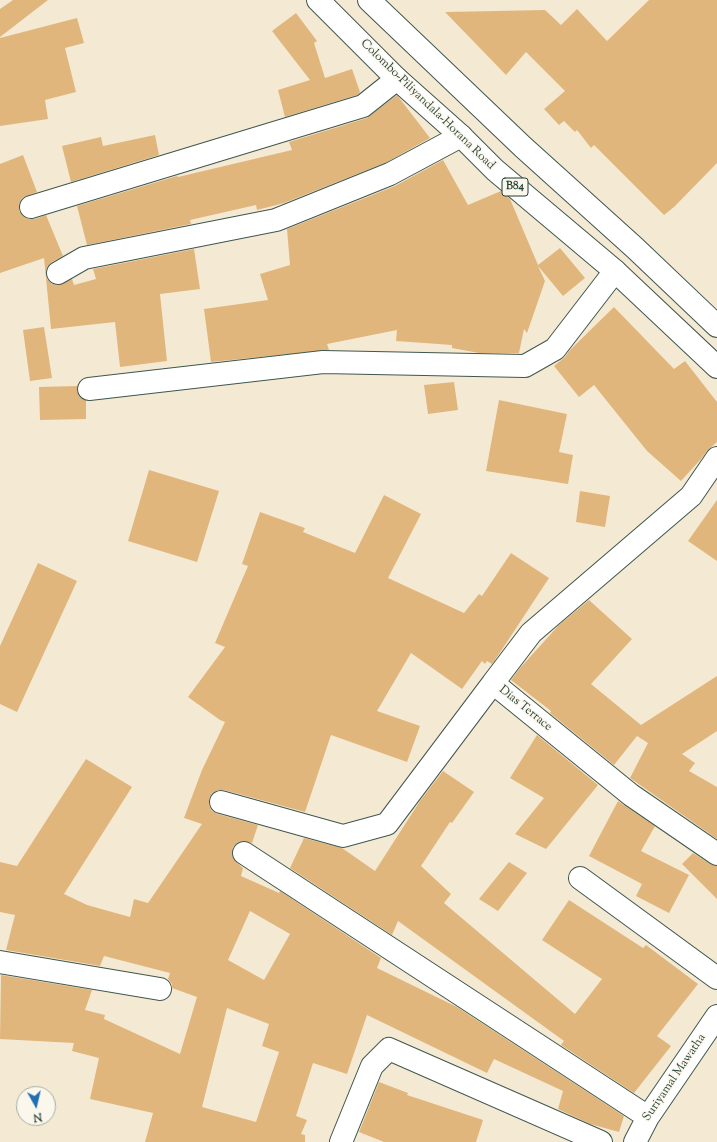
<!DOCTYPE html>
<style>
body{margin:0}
#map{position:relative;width:717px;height:1142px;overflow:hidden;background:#f4ead4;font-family:"Sorts Mill Goudy",serif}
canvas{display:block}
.north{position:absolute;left:16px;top:1086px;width:40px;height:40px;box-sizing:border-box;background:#fbf7ec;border:1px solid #a3ada2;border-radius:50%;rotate:172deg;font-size:11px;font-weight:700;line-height:16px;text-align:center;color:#1f3d34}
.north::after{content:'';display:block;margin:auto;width:14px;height:18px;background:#1f6fb2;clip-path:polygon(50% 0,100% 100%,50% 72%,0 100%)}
</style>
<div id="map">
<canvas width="717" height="1142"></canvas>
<div class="north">N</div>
</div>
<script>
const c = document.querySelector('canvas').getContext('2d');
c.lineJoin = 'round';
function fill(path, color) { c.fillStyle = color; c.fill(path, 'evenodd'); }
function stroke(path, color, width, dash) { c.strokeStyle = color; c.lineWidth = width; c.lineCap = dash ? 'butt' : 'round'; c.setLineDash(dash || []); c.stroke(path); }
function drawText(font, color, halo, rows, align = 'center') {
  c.font = font + ' "Sorts Mill Goudy",serif'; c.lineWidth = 3; c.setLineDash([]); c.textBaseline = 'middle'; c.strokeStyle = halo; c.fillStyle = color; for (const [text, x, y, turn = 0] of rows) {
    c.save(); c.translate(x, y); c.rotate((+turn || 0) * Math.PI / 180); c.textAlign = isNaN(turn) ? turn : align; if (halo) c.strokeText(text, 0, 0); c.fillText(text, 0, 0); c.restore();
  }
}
const building = new Path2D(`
 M 13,0 L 48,0 L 0,37 L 0,9 Z
 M 649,0 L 717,0 L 717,163 L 674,207 L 664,215 L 594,145 L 591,148 L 577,130 L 575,132 L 564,121 L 559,125 L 544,109 L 565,91 L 526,52 L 506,75 L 445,12 L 545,10 L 561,25 L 577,9 L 607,41 Z
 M 296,13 L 317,41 L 314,43 L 325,78 L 352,69 L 360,92 L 357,95 L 285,117 L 278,90 L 310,80 L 272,31 Z
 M 77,18 L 84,43 L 65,48 L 76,92 L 45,100 L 48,119 L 0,126 L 0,38 Z
 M 397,95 L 430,138 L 385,163 L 284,203 L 257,210 L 256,205 L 190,220 L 191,224 L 87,245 L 77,206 L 177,176 L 178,177 L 292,150 L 289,142 L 367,118 Z
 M 155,135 L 159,155 L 71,182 L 62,146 L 101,137 L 103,146 Z
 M 23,155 L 37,192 L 22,198 L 19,204 L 19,211 L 23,216 L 29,219 L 35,219 L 46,215 L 63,256 L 52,262 L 47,267 L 46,273 L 47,279 L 52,284 L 58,285 L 72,279 L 74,285 L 96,279 L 93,269 L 194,249 L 200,289 L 160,294 L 167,361 L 120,367 L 115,322 L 51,329 L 44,258 L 0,273 L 0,164 Z
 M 443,160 L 468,205 L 501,191 L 510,199 L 538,265 L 560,248 L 585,278 L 563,296 L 538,266 L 545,281 L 527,333 L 524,329 L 519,353 L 479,353 L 452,348 L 452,345 L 396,341 L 397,330 L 327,344 L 329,350 L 211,362 L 204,309 L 268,300 L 260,274 L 290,265 L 287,229 L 395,186 Z
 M 614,307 L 674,369 L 685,361 L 717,402 L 717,442 L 707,451 L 701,459 L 681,481 L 647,451 L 594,385 L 579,397 L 554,366 L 565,357 L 570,350 Z
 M 44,327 L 52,378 L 30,381 L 23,330 Z
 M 454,382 L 458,410 L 428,414 L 424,385 Z
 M 77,386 L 77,391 L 79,396 L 86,401 L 86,419 L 40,420 L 39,387 Z
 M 499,400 L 567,414 L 559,452 L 573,455 L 568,484 L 486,471 Z
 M 149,470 L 219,491 L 197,562 L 128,541 Z
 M 580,491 L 610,496 L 605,527 L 576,522 Z
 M 384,495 L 421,514 L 388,578 L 464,613 L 479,594 L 482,596 L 511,553 L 549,578 L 501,651 L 492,664 L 487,661 L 485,664 L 482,661 L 462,689 L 411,653 L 377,711 L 420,726 L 407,762 L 331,735 L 305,812 L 224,790 L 218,790 L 212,793 L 209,799 L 209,805 L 212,811 L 218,814 L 258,825 L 252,843 L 244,841 L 238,842 L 233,847 L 232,852 L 233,858 L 237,863 L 243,868 L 241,876 L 279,893 L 280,891 L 381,958 L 377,968 L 457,1007 L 624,1116 L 619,1132 L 590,1124 L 558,1109 L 563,1091 L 494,1059 L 487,1073 L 367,1015 L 347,1074 L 313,1063 L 296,1116 L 307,1120 L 301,1134 L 305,1135 L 305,1142 L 145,1142 L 153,1113 L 90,1099 L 99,1058 L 72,1051 L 74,1043 L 0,1039 L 1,975 L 92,990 L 85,1010 L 105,1015 L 104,1019 L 180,1054 L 197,997 L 172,988 L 172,984 L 168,979 L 170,973 L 104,956 L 100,966 L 6,950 L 15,915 L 0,912 L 0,862 L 17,866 L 86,759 L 132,787 L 64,894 L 87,905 L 130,917 L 134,899 L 148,903 L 202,824 L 184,818 L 202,770 L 225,722 L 220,720 L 188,697 L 225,647 L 215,643 L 248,566 L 242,564 L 260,512 L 305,528 L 303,532 L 355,553 ZM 250,911 L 290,934 L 264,980 L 228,960 ZM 227,1008 L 269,1024 L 262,1046 L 279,1052 L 256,1122 L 202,1107 Z
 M 717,500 L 717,561 L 688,541 Z
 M 38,563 L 77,581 L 17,712 L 0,704 L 0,646 Z
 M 589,600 L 632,639 L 591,684 L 641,725 L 717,676 L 717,731 L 682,754 L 695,763 L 689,771 L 717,787 L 717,839 L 630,778 L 648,743 L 637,736 L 614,765 L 550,713 L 551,711 L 511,680 L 520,668 L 559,625 Z
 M 537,735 L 598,785 L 546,849 L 515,834 L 544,798 L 510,778 Z
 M 443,771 L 474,792 L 452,823 L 450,822 L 421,866 L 451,894 L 444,903 L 575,1014 L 602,979 L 542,940 L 569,900 L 643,948 L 646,945 L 698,984 L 657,1036 L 671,1046 L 634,1093 L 561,1045 L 564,1041 L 398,921 L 392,935 L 290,868 L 304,838 L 342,848 L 375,871 L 420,801 Z
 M 618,801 L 655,826 L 641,851 L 689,875 L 669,913 L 636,896 L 642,884 L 589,856 Z
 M 693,853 L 710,864 L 717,866 L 717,899 L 682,864 Z
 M 509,862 L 527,873 L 498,911 L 479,899 Z
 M 379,1082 L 408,1093 L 407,1095 L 483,1120 L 476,1142 L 384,1142 L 359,1132 Z`);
const minor = new Path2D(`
 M 31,207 L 363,106 L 397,79
 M 58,273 L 84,258 L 276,220 L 390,174 L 461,136
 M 89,389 L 323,362 L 525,366 L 555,349 L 615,271
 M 717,458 L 691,496 L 531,633 L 493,683 L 631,795 L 717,854
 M 221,802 L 343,836 L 387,824 L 493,683
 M 244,853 L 648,1117
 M 580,878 L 717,978
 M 0,962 L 160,989
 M 341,1142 L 372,1066 L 389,1049 L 601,1142
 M 635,1142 L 648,1117 L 717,1016`);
const major = new Path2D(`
 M 318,0 L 397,79 L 461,136 L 495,170 L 615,271 L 717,367
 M 369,0 L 523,147 L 635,248 L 717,326`);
const shields = [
 [515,187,26]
];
const shieldNames = [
 ["B84",515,187]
];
const streetNames = [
 ["Colombo-Piliyandala-Horana Road",427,105,44],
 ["Dias Terrace",525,709,39],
 ["Suriyamal Mawatha",675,1078,-56]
];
fill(building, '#e1b67c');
stroke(minor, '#3f574c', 24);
stroke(major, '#3f574c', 24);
stroke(minor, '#fff', 22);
stroke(major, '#fff', 22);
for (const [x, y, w] of shields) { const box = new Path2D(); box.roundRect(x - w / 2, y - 9, w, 18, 3); c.fillStyle = '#fbf7ec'; c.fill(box); stroke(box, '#1f3d34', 1); }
drawText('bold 11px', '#1f3d34', null, shieldNames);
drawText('12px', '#1f3d34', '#fbf7ec', streetNames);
</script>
